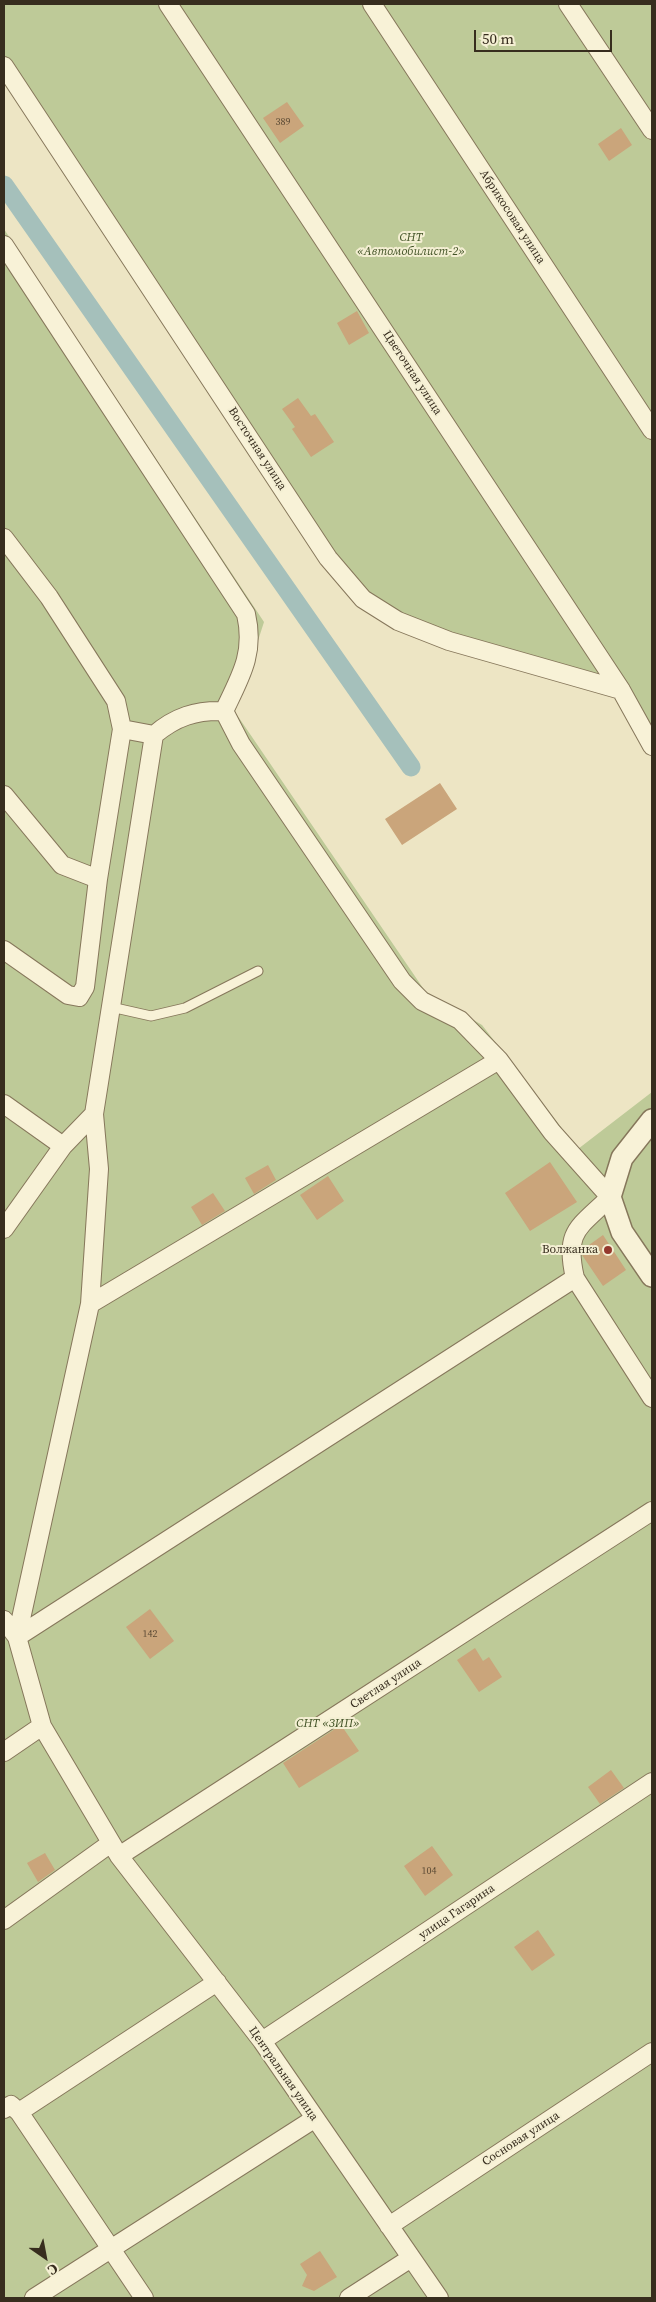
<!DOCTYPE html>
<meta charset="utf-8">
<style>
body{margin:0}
#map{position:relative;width:656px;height:2302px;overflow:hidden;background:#ede5c4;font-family:"Source Serif 4",serif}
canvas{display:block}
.frame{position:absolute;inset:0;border:5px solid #372d1e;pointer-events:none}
.north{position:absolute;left:20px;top:2232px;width:50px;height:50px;-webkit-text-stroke:4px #f4efd3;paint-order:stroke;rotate:147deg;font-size:14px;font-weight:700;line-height:20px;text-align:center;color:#372d1e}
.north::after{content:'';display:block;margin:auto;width:18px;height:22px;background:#372d1e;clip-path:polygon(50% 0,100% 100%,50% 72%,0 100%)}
.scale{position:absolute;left:474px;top:30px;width:138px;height:22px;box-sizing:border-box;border:2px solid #372d1e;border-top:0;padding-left:6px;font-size:15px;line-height:18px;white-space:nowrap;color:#372d1e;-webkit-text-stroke:4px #f4efd3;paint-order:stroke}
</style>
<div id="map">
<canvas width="656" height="2302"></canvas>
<div class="frame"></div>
<div class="north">С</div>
<div class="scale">50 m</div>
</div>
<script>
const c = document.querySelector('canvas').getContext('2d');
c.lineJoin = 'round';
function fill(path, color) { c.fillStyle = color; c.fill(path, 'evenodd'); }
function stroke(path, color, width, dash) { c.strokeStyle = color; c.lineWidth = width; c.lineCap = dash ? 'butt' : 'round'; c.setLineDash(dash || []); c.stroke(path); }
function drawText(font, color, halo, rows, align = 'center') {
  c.font = font + ' "Source Serif 4",serif'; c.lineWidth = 4; c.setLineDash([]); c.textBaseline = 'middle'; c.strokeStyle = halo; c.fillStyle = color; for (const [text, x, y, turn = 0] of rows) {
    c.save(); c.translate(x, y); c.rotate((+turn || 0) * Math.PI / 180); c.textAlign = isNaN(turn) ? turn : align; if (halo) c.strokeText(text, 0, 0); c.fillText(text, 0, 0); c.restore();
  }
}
const green = new Path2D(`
 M 4,4 L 652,4 L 652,746 L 621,690 L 449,641 L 363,599 L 4,66 Z
 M 4,229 L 264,622 L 235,712 L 425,991 L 482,1025 L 578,1149 L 652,1092 L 652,2298 L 4,2298 Z`);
const canal = new Path2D(`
 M 4,185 L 411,767`);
const building = new Path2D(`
 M 287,102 L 304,126 L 280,143 L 263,118 Z
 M 621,128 L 632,145 L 609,161 L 598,144 Z
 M 357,311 L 369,333 L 349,345 L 337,323 Z
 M 298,398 L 311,416 L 315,414 L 334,442 L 311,457 L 292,429 L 295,427 L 282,409 Z
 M 440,783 L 457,809 L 402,845 L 385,819 Z
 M 550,1162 L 577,1202 L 530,1231 L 505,1193 Z
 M 268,1165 L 276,1180 L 254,1194 L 245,1178 Z
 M 328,1176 L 344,1201 L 317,1220 L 300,1195 Z
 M 213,1193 L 225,1211 L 202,1225 L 191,1207 Z
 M 603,1235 L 626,1270 L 603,1286 L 582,1255 L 582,1250 Z
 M 150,1609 L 174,1641 L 150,1659 L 126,1627 Z
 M 475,1648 L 483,1661 L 489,1657 L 502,1677 L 479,1692 L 457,1660 Z
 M 341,1725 L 359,1751 L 299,1788 L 283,1763 Z
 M 611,1770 L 624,1788 L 600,1804 L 588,1787 Z
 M 432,1846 L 453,1875 L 425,1896 L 404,1866 Z
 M 45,1853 L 55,1870 L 38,1882 L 27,1863 Z
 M 538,1930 L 555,1955 L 532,1971 L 514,1947 Z
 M 320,2251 L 337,2277 L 314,2291 L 302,2286 L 307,2275 L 300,2264 Z`);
const service = new Path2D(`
 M 111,1007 L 151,1016 L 185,1008 L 258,971`);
const minor = new Path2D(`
 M 168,4 L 621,690 L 652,746
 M 372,4 L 652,430
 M 568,4 L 652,130
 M 4,66 L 328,558 L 363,599 L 398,621 L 449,641 L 621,690
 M 4,245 L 246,614 C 255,653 241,676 224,711 L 241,744 L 402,981 L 422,1001 L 460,1020 L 499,1060 L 552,1132 L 610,1197 C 579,1228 564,1230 575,1278 L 17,1637
 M 4,538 L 49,597 L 116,701 L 122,729 L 154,735
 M 4,795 L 62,865 L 98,879
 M 4,950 L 68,995 L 79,997 L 85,987 L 98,879 L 122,729
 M 4,1104 L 63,1146
 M 4,1229 L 63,1146 L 94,1114 L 154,735 C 175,717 196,710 224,711
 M 575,1278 L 652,1398
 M 90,1304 L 499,1060
 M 4,1620 L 17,1637 L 42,1726 L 119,1856 L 262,2041 L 439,2298
 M 17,1637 L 90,1304 L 99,1169 L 94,1114
 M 4,1752 L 42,1726
 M 119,1856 L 652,1511
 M 4,1920 L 111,1843
 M 262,2041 L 652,1782
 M 4,2109 L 11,2105 L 19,2112 L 144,2298
 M 19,2112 L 217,1982
 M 389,2226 L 652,2052
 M 34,2298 L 314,2119
 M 349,2298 L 411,2258`);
const tertiary = new Path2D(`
 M 652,1120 L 622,1158 L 610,1197 L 622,1232 L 652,1276`);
const markers = [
 [608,1250,5,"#94382d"]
];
const numberNames = [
 ["389",283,122],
 ["142",150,1634],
 ["104",429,1871]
];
const streetNames = [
 ["Абрикосовая улица",512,217,57],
 ["Цветочная улица",412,373,57],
 ["Восточная улица",257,449,57],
 ["Светлая улица",386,1684,-33],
 ["улица Гагарина",457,1912,-34],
 ["Центральная улица",283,2074,55],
 ["Сосновая улица",521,2139,-33]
];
const parkNames = [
 ["СНТ",411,238],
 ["«Автомобилист-2»",411,252],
 ["СНТ «ЗИП»",328,1724]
];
const poiNames = [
 ["Волжанка",598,1250]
];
fill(green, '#beca98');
stroke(canal, '#a5c0bb', 19);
fill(building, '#caa57b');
stroke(service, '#86775b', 11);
stroke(minor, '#86775b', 20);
stroke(tertiary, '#86775b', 24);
stroke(service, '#f8f2d7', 9);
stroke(minor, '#f8f2d7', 18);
stroke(tertiary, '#f8f2d7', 21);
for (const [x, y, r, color] of markers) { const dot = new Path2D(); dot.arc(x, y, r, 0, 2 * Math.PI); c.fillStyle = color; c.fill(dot); stroke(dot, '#f4efd3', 2); }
drawText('10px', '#5c4b35', null, numberNames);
drawText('12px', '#372d1e', '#f4efd3', streetNames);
drawText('italic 12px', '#425326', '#f4efd3', parkNames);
drawText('12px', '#372d1e', '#f4efd3', poiNames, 'right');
</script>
